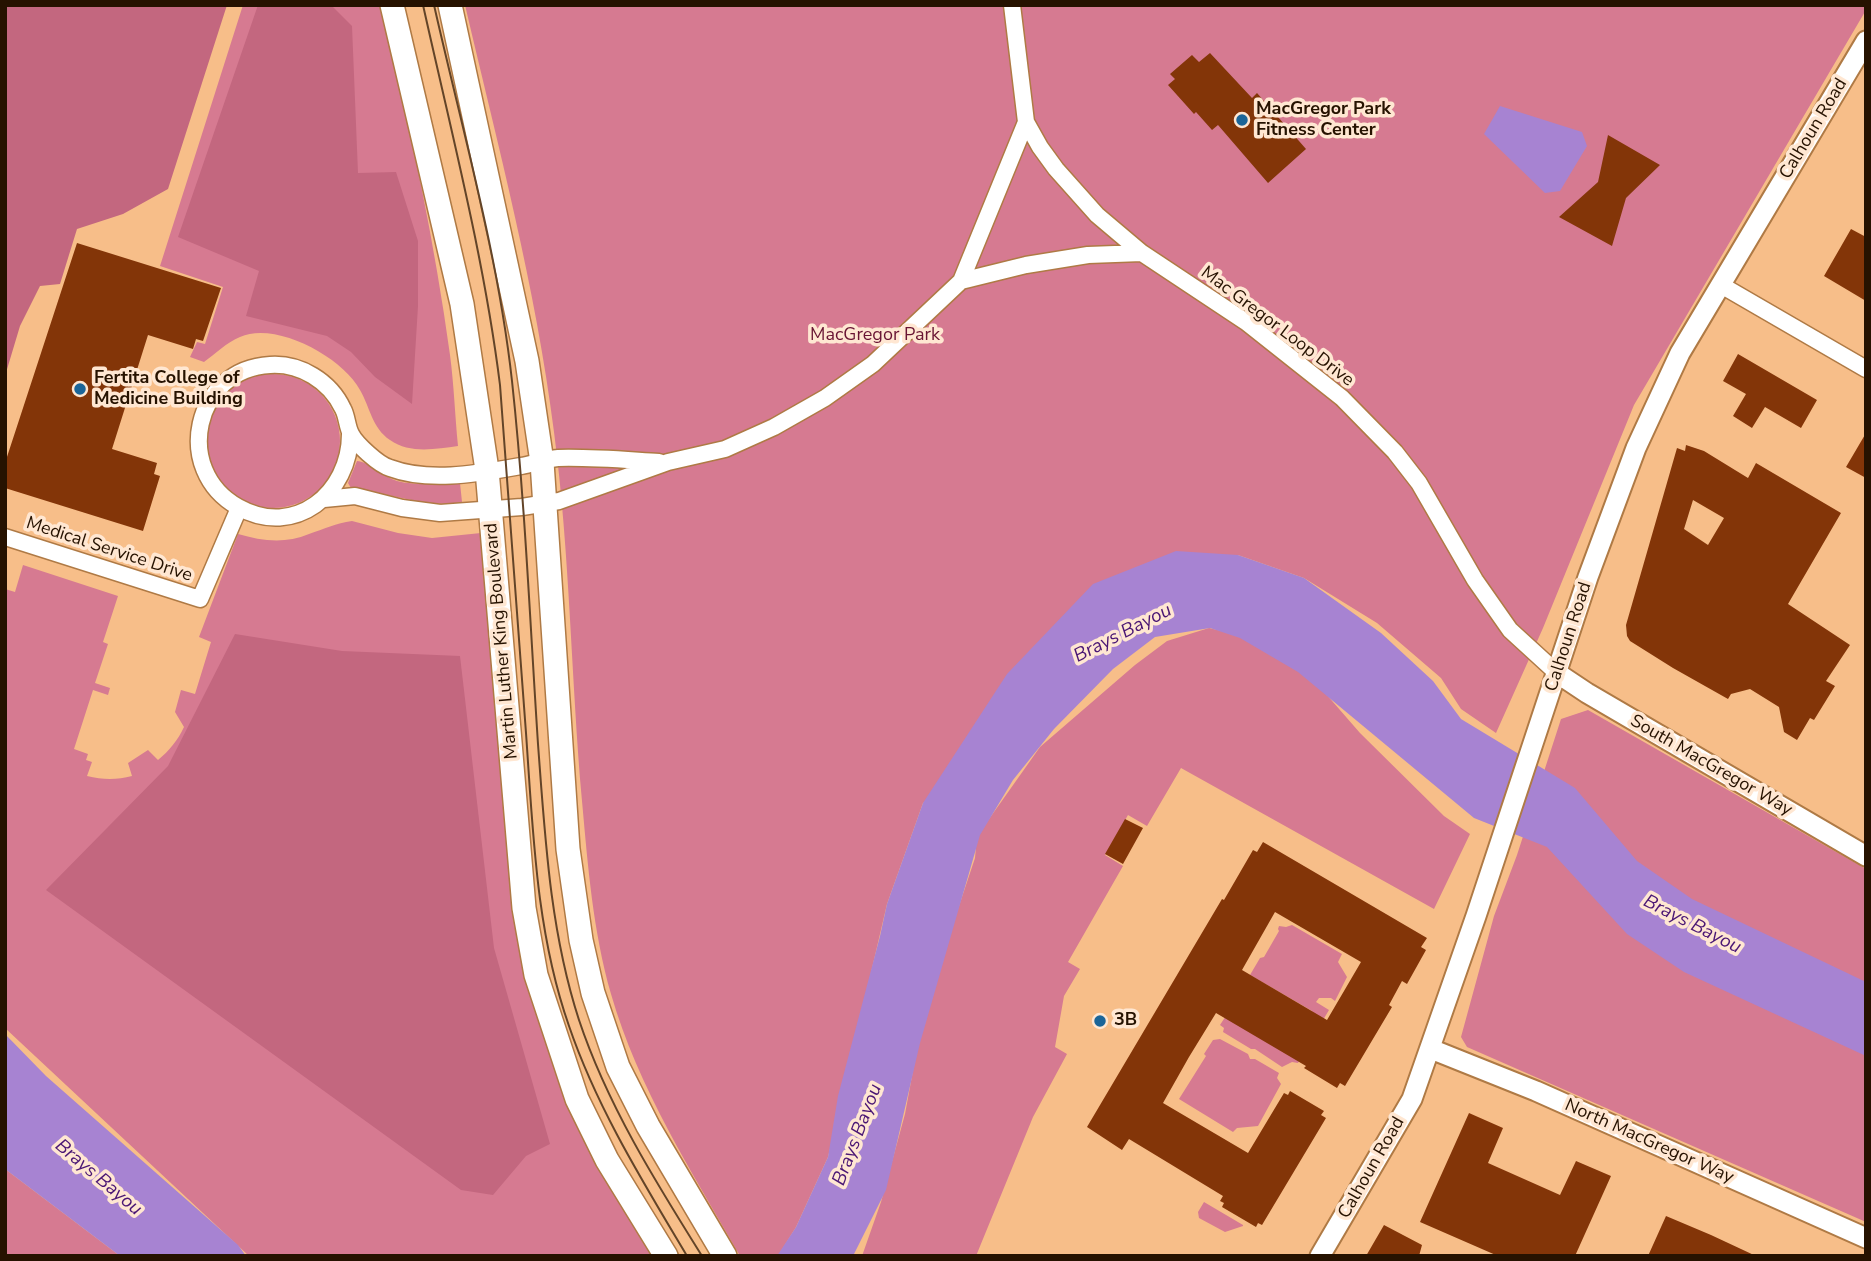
<!DOCTYPE html>
<style>
body{margin:0}
#map{position:relative;width:1871px;height:1261px;overflow:hidden;background:#f7be89;font-family:"Nunito Sans",sans-serif}
canvas{display:block}
.frame{position:absolute;inset:0;border:7px solid #261200;pointer-events:none}
</style>
<div id="map">
<canvas width="1871" height="1261"></canvas>
<div class="frame"></div>
</div>
<script>
const c = document.querySelector('canvas').getContext('2d');
c.lineJoin = 'round';
function fill(path, color) { c.fillStyle = color; c.fill(path, 'evenodd'); }
function stroke(path, color, width, dash) { c.strokeStyle = color; c.lineWidth = width; c.lineCap = dash ? 'butt' : 'round'; c.setLineDash(dash || []); c.stroke(path); }
function drawText(font, color, halo, rows, align = 'center') {
  c.font = font + ' "Nunito Sans",sans-serif'; c.lineWidth = 7; c.setLineDash([]); c.textBaseline = 'middle'; c.strokeStyle = halo; c.fillStyle = color; for (const [text, x, y, turn = 0] of rows) {
    c.save(); c.translate(x, y); c.rotate((+turn || 0) * Math.PI / 180); c.textAlign = isNaN(turn) ? turn : align; if (halo) c.strokeText(text, 0, 0); c.fillText(text, 0, 0); c.restore();
  }
}
const green = new Path2D(`
 M 243,5 L 381,5 L 387,24 C 411,134 435,244 450,355 C 454,385 455,416 458,446 C 435,449 410,454 390,440 C 372,428 370,407 360,390 C 342,357 276,321 240,337 C 227,342 215,354 204,362 L 190,357 L 197,342 L 205,344 L 223,287 L 160,266 Z
 M 465,5 L 1866,5 L 1866,10 L 1634,405 L 1543,628 L 1496,733 L 1461,709 L 1441,678 L 1377,623 L 1304,578 L 1238,555 L 923,803 L 887,904 L 828,1157 L 796,1227 L 778,1256 L 740,1256 C 692,1172 638,1088 611,994 C 593,931 588,867 582,801 C 571,678 570,554 554,432 C 536,288 498,146 465,5 Z
 M206 441a67 67 0 1 1 134 0a67 67 0 1 1-134 0Z
 M 357,461 C 367,461 384,477 397,481 C 416,486 440,483 460,483 L 462,502 C 426,509 387,492 351,488 L 348,483 Z
 M 352,521 L 398,533 L 432,538 L 481,533 L 517,927 L 654,1256 L 249,1256 L 5,1028 L 5,589 L 15,592 L 23,565 L 118,596 L 103,642 L 108,644 L 95,683 L 110,688 L 108,695 L 93,690 L 74,749 L 88,754 L 86,760 L 92,762 L 87,776 C 103,780 117,780 132,776 L 128,763 L 148,750 L 158,760 C 169,751 178,740 184,727 L 175,712 L 181,690 L 195,694 L 211,642 L 199,637 L 238,534 C 262,541 285,544 309,534 C 324,529 336,523 352,521 Z
 M 1209,628 L 1259,640 L 1306,671 L 1360,733 L 1444,816 L 1470,834 L 1434,909 L 1181,768 L 1147,826 L 1128,815 L 1105,855 L 1123,866 L 1068,962 L 1080,969 L 1064,996 L 1055,1047 L 1067,1054 L 1033,1117 L 976,1256 L 862,1256 L 881,1202 L 905,1114 L 924,1011 L 975,858 L 977,836 L 1040,747 L 1135,665 L 1167,641 Z
 M 1588,710 L 1866,869 L 1866,1222 L 1467,1047 L 1461,1037 L 1494,916 L 1517,855 L 1561,719 Z
 M 1292,925 L 1342,954 L 1338,962 L 1347,977 L 1335,1001 L 1331,998 L 1319,998 L 1316,1002 L 1329,1010 L 1317,1030 L 1312,1011 L 1250,975 L 1260,958 L 1264,957 L 1279,931 L 1278,929 L 1279,926 L 1286,927 Z
 M 1231,1008 L 1306,1049 L 1298,1063 L 1292,1062 L 1282,1067 L 1255,1049 L 1251,1049 L 1223,1032 L 1224,1028 L 1220,1025 Z
 M 1220,1039 L 1248,1054 L 1250,1059 L 1255,1059 L 1279,1073 L 1277,1078 L 1281,1084 L 1258,1126 L 1237,1128 L 1233,1132 L 1179,1099 L 1206,1056 L 1204,1054 L 1213,1040 Z
 M 5,1169 L 120,1256 L 5,1256 Z
 M 1204,1202 L 1243,1225 L 1243,1226 L 1225,1232 L 1199,1218 L 1198,1212 Z`);
const forest = new Path2D(`
 M 5,5 L 227,5 L 168,189 L 123,214 L 77,229 L 60,284 L 40,286 L 20,326 L 5,376 Z
 M 258,5 L 331,5 L 352,26 L 358,173 L 396,172 L 418,241 L 418,306 L 412,404 L 375,377 L 351,352 L 327,336 L 246,316 L 259,271 L 178,237 Z
 M 235,634 L 342,651 L 460,656 L 494,948 L 550,1144 L 526,1156 L 493,1195 L 461,1190 L 46,890 L 168,766 Z`);
const water = new Path2D(`
 M 1500,106 L 1582,132 L 1587,146 L 1560,191 L 1545,193 L 1484,134 Z
 M 1176,551 L 1238,555 L 1304,578 L 1381,633 L 1433,681 L 1461,719 L 1575,788 L 1637,861 L 1692,899 L 1866,982 L 1866,1056 L 1684,972 L 1627,934 L 1547,847 L 1474,818 L 1298,672 L 1240,638 L 1210,628 L 1155,637 L 1113,669 L 1054,729 L 1013,780 L 980,835 L 920,1043 L 886,1190 L 853,1256 L 777,1256 L 796,1227 L 828,1157 L 838,1096 L 880,936 L 887,904 L 923,803 L 1007,674 L 1093,584 Z
 M 5,1034 L 46,1076 L 238,1245 L 246,1256 L 120,1256 L 5,1169 Z`);
const building = new Path2D(`
 M 1210,53 L 1252,98 L 1257,93 L 1306,149 L 1268,183 L 1218,125 L 1212,130 L 1196,112 L 1194,114 L 1168,85 L 1175,79 L 1170,74 L 1192,55 L 1199,62 Z
 M 1608,135 L 1660,165 L 1626,198 L 1612,246 L 1559,217 L 1598,182 Z
 M 1851,229 L 1866,237 L 1866,301 L 1824,276 Z
 M 77,243 L 221,288 L 203,341 L 196,339 L 193,349 L 148,335 L 112,449 L 157,463 L 154,474 L 160,476 L 143,531 L 5,488 L 5,463 Z
 M 1738,354 L 1817,400 L 1801,428 L 1765,407 L 1752,428 L 1733,416 L 1746,394 L 1723,381 Z
 M 1866,433 L 1866,478 L 1846,467 Z
 M 1686,445 L 1704,451 L 1748,478 L 1756,463 L 1841,513 L 1788,604 L 1850,645 L 1826,681 L 1835,686 L 1814,720 L 1810,718 L 1797,740 L 1784,732 L 1779,707 L 1750,689 L 1731,694 L 1728,699 L 1673,668 L 1630,641 L 1627,636 L 1626,625 L 1677,448 L 1685,451 ZM 1693,500 L 1724,518 L 1708,545 L 1684,529 Z
 M 1125,819 L 1143,828 L 1123,864 L 1105,854 Z
 M 1263,842 L 1427,938 L 1421,947 L 1426,950 L 1407,984 L 1402,981 L 1389,1005 L 1392,1007 L 1345,1086 L 1340,1083 L 1337,1088 L 1304,1068 L 1306,1066 L 1216,1013 L 1189,1057 L 1163,1103 L 1248,1153 L 1284,1093 L 1288,1095 L 1290,1091 L 1324,1111 L 1321,1115 L 1326,1118 L 1262,1225 L 1258,1223 L 1256,1227 L 1222,1207 L 1224,1203 L 1220,1201 L 1223,1196 L 1129,1139 L 1122,1150 L 1087,1127 L 1222,899 L 1224,900 L 1253,850 L 1257,852 ZM 1275,912 L 1361,962 L 1327,1020 L 1242,970 Z
 M 1469,1113 L 1503,1128 L 1488,1163 L 1560,1195 L 1576,1161 L 1611,1176 L 1575,1256 L 1498,1256 L 1420,1222 Z
 M 1666,1216 L 1711,1235 L 1756,1256 L 1648,1256 Z
 M 1384,1225 L 1422,1245 L 1419,1256 L 1366,1256 Z`);
const minor = new Path2D(`
 M 1012,5 L 1026,122 L 1040,147 L 1056,169 L 1097,215 L 1142,253 L 1246,322 L 1342,398 L 1395,452 L 1419,483 L 1475,580 L 1510,630 L 1557,673
 M 961,281 L 1026,122
 M 1721,285 L 1866,369
 M 350,434 C 350,493 295,539 238,507 C 172,470 194,369 270,365 C 300,363 330,381 343,409 C 347,416 347,427 351,434 C 356,444 379,465 390,468 C 430,483 480,473 521,466 C 533,464 546,459 558,458 C 591,457 625,460 659,462
 M 324,499 L 355,496 L 402,508 L 440,513 L 522,507 L 559,501 L 668,462 L 725,449 L 774,427 L 825,398 L 873,364 L 961,281 L 1026,265 L 1088,255 L 1142,253
 M 5,537 L 200,599 L 239,508`);
const tertiary = new Path2D(`
 M 1557,673 L 1587,693 L 1866,856
 M 1431,1049 L 1536,1091 L 1866,1238
 M 1320,1256 L 1412,1099 L 1476,916 L 1588,577 L 1636,448 L 1680,353 L 1866,41`);
const secondary = new Path2D(`
 M 392,5 L 462,304 L 487,470 L 524,908 L 536,975 L 577,1099 L 607,1160 L 666,1256
 M 450,5 L 527,361 L 542,462 L 568,849 L 581,940 L 593,993 L 618,1067 L 648,1126 L 725,1256`);
const tram = new Path2D(`
 M 423,5 C 451,131 484,257 500,385 C 509,501 517,617 526,733 C 533,831 536,932 569,1026 C 597,1108 643,1182 687,1256
 M 434,5 C 462,129 498,254 512,381 C 525,501 530,623 538,744 C 545,837 550,931 579,1020 C 607,1104 655,1181 702,1256`);
const markers = [
 [1242,120,7,"#1b6598"],
 [80,389,7,"#1b6598"],
 [1100,1021,7,"#1b6598"]
];
const poiNames = [
 ["MacGregor Park",1256,110],
 ["Fitness Center",1256,131],
 ["Fertita College of",94,379],
 ["Medicine Building",94,400],
 ["3B",1114,1021]
];
const streetNames = [
 ["Calhoun Road",1814,129,-59],
 ["Mac Gregor Loop Drive",1277,327,37],
 ["Medical Service Drive",109,550,18],
 ["Calhoun Road",1569,637,-72],
 ["Martin Luther King Boulevard",502,641,-95],
 ["South MacGregor Way",1711,766,30],
 ["North MacGregor Way",1649,1142,24],
 ["Calhoun Road",1372,1168,-60]
];
const parkNames = [
 ["MacGregor Park",875,336]
];
const waterNames = [
 ["Brays Bayou",1123,634,-27],
 ["Brays Bayou",1692,925,27],
 ["Brays Bayou",858,1135,-69],
 ["Brays Bayou",98,1178,40]
];
fill(green, '#d67a91');
fill(forest, '#c3677f');
fill(water, '#a783d2');
fill(building, '#833508');
stroke(minor, '#af7a45', 19);
stroke(tertiary, '#af7a45', 23);
stroke(secondary, '#af7a45', 26);
stroke(minor, '#fff', 16);
stroke(tertiary, '#fff', 19);
stroke(secondary, '#fff', 23);
stroke(tram, '#634428', 2);
for (const [x, y, r, color] of markers) { const dot = new Path2D(); dot.arc(x, y, r, 0, 2 * Math.PI); c.fillStyle = color; c.fill(dot); stroke(dot, '#ffe7d2', 2.5); }
drawText('bold 18px', '#261200', '#ffe7d2', poiNames, 'left');
drawText('18px', '#261200', '#ffe7d2', streetNames);
drawText('18px', '#691433', '#ffe7d2', parkNames);
drawText('italic 19px', '#4a1674', '#ffe7d2', waterNames);
</script>
